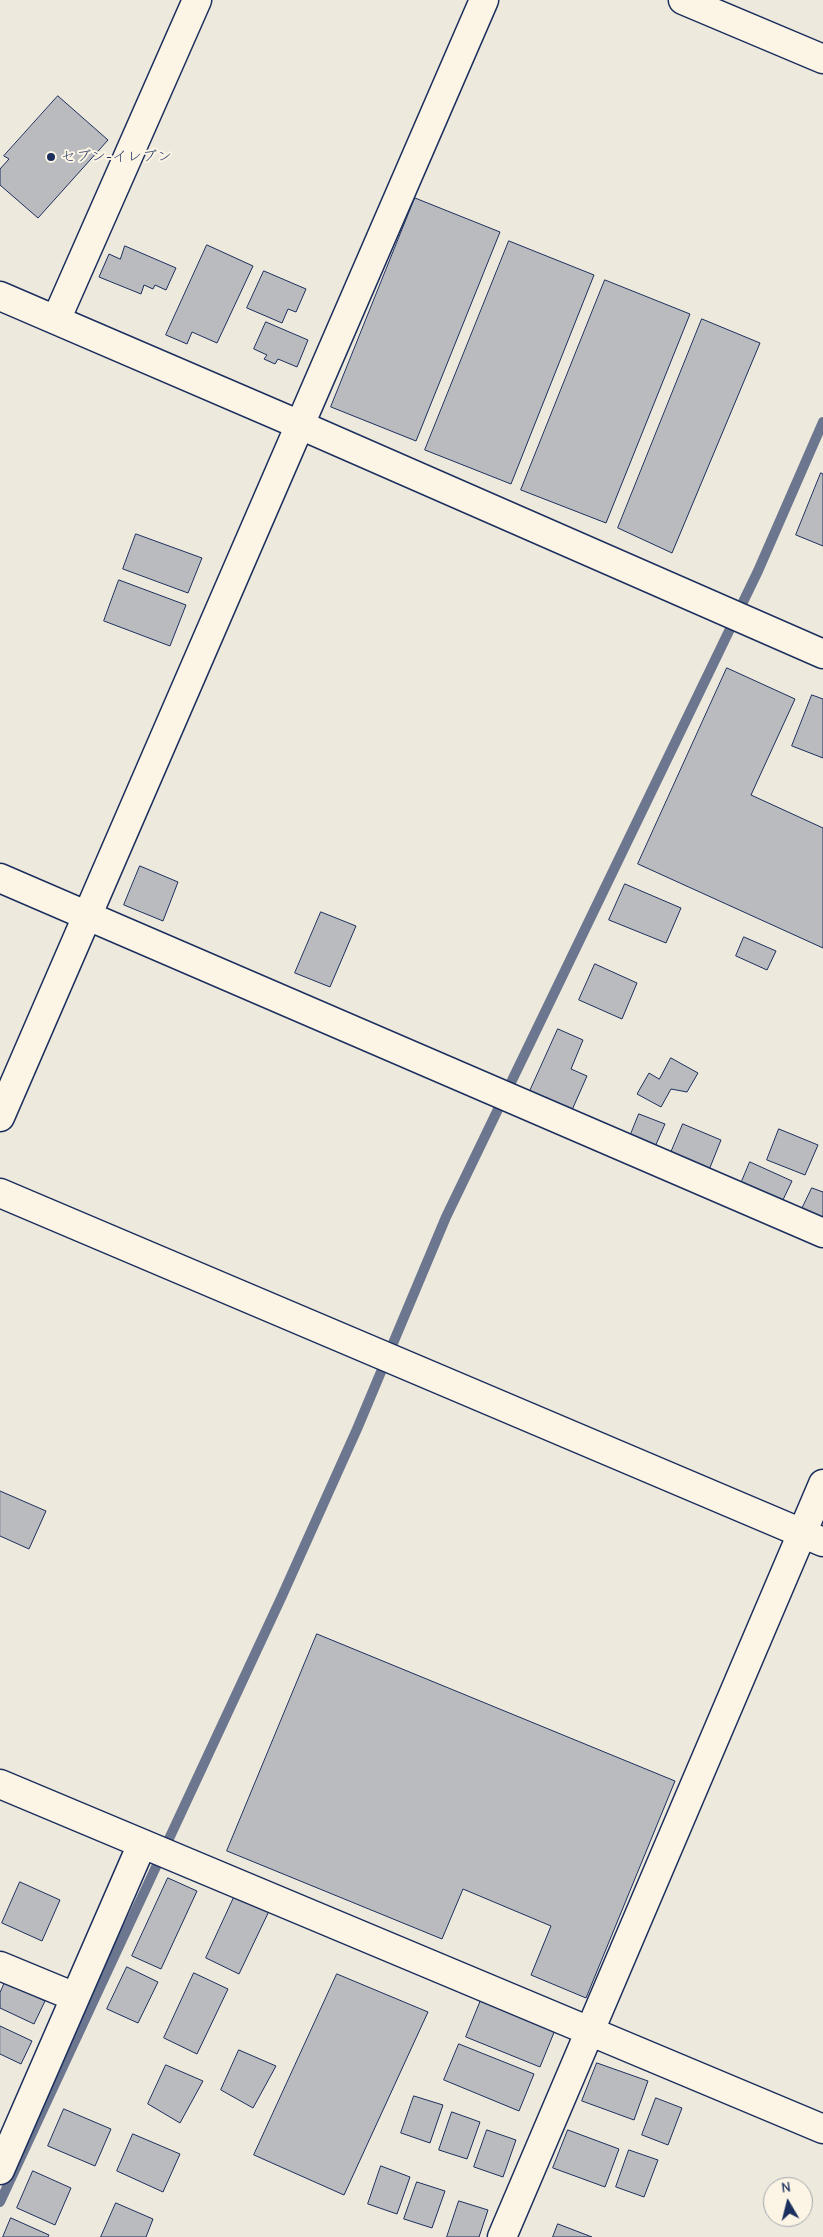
<!DOCTYPE html>
<meta charset="utf-8">
<style>
body{margin:0}
#map{position:relative;width:823px;height:2237px;overflow:hidden;background:#eee9dd;font-family:"Comic Neue",sans-serif}
canvas{display:block}
.north{position:absolute;left:763px;top:2177px;width:50px;height:50px;box-sizing:border-box;background:#fcf5e5;border:1px solid #a2a6af;border-radius:50%;rotate:352deg;font-size:14px;font-weight:700;line-height:20px;text-align:center;color:#1b2f5e}
.north::after{content:'';display:block;margin:auto;width:18px;height:22px;background:#1b2f5e;clip-path:polygon(50% 0,100% 100%,50% 72%,0 100%)}
</style>
<div id="map">
<canvas width="823" height="2237"></canvas>
<div class="north">N</div>
</div>
<script>
const c = document.querySelector('canvas').getContext('2d');
c.lineJoin = 'round';
function stroke(path, color, width, dash) { c.strokeStyle = color; c.lineWidth = width; c.lineCap = dash ? 'butt' : 'round'; c.setLineDash(dash || []); c.stroke(path); }
function fill(path, color) { c.fillStyle = color; c.fill(path, 'evenodd'); }
function drawText(font, color, halo, rows, align = 'center') {
  c.font = font + ' "Comic Neue","Klee One",sans-serif'; c.lineWidth = 4; c.setLineDash([]); c.textBaseline = 'middle'; c.strokeStyle = halo; c.fillStyle = color; for (const [text, x, y, turn = 0] of rows) {
    c.save(); c.translate(x, y); c.rotate((+turn || 0) * Math.PI / 180); c.textAlign = isNaN(turn) ? turn : align; if (halo) c.strokeText(text, 0, 0); c.fillText(text, 0, 0); c.restore();
  }
}
const stream = new Path2D(`
 M 0,2202 L 282,1596 L 357,1429 L 446,1217 L 758,571 L 823,422`);
const building = new Path2D(`
 M 58,96 L 108,140 L 38,218 L 0,185 L 0,169 L 9,159 L 4,156 Z
 M 415,198 L 500,232 L 416,441 L 331,407 Z
 M 509,241 L 594,275 L 511,484 L 425,450 Z
 M 207,245 L 253,266 L 217,343 L 192,332 L 187,344 L 166,335 Z
 M 125,246 L 176,268 L 166,290 L 155,285 L 153,289 L 144,285 L 141,294 L 99,277 L 109,254 L 120,259 Z
 M 264,271 L 306,289 L 296,312 L 288,309 L 282,323 L 247,308 Z
 M 605,280 L 690,314 L 606,523 L 521,490 Z
 M 702,319 L 760,343 L 672,553 L 618,528 Z
 M 266,322 L 308,340 L 297,367 L 278,359 L 275,364 L 264,359 L 267,355 L 254,349 Z
 M 821,473 L 823,474 L 823,546 L 796,535 Z
 M 136,534 L 202,558 L 188,593 L 123,569 Z
 M 119,580 L 186,605 L 170,646 L 104,621 Z
 M 727,668 L 795,699 L 751,795 L 823,828 L 823,948 L 638,864 Z
 M 812,695 L 823,699 L 823,758 L 792,746 Z
 M 140,866 L 178,882 L 163,921 L 124,905 Z
 M 625,884 L 681,908 L 666,943 L 609,920 Z
 M 321,912 L 356,926 L 330,987 L 295,973 Z
 M 744,937 L 776,951 L 767,970 L 736,956 Z
 M 595,964 L 637,983 L 622,1019 L 579,1000 Z
 M 558,1029 L 583,1040 L 571,1069 L 587,1076 L 572,1110 L 530,1091 Z
 M 671,1058 L 698,1073 L 687,1092 L 671,1089 L 661,1107 L 637,1094 L 649,1073 L 659,1079 Z
 M 639,1114 L 665,1124 L 654,1149 L 629,1139 Z
 M 683,1124 L 721,1140 L 709,1170 L 670,1155 Z
 M 779,1129 L 818,1145 L 805,1175 L 767,1160 Z
 M 750,1162 L 792,1181 L 781,1204 L 740,1186 Z
 M 812,1188 L 823,1192 L 823,1222 L 801,1211 Z
 M 0,1491 L 46,1511 L 29,1549 L 0,1536 Z
 M 317,1634 L 675,1781 L 586,1998 L 531,1975 L 551,1926 L 463,1889 L 442,1939 L 227,1851 Z
 M 168,1878 L 197,1891 L 161,1969 L 132,1956 Z
 M 20,1882 L 60,1900 L 42,1941 L 2,1923 Z
 M 236,1893 L 270,1909 L 239,1974 L 206,1958 Z
 M 127,1967 L 158,1982 L 138,2023 L 107,2009 Z
 M 194,1973 L 228,1989 L 197,2054 L 164,2038 Z
 M 337,1974 L 428,2012 L 344,2195 L 254,2155 Z
 M 5,1982 L 45,2001 L 34,2024 L 0,2008 L 0,1993 Z
 M 481,2000 L 555,2030 L 540,2067 L 466,2037 Z
 M 0,2026 L 32,2041 L 21,2064 L 0,2054 Z
 M 459,2044 L 534,2074 L 519,2111 L 444,2080 Z
 M 239,2050 L 276,2066 L 253,2108 L 221,2090 Z
 M 597,2063 L 648,2081 L 634,2120 L 582,2101 Z
 M 166,2065 L 203,2081 L 180,2123 L 148,2104 Z
 M 414,2096 L 443,2105 L 430,2143 L 401,2133 Z
 M 656,2098 L 682,2108 L 668,2145 L 642,2135 Z
 M 64,2109 L 111,2129 L 95,2166 L 48,2146 Z
 M 452,2112 L 480,2122 L 467,2159 L 439,2150 Z
 M 487,2130 L 516,2140 L 503,2177 L 474,2167 Z
 M 568,2130 L 619,2149 L 605,2187 L 553,2168 Z
 M 133,2134 L 180,2154 L 163,2192 L 117,2171 Z
 M 629,2150 L 658,2160 L 644,2197 L 616,2187 Z
 M 381,2166 L 410,2177 L 397,2214 L 368,2204 Z
 M 33,2171 L 71,2188 L 55,2225 L 17,2208 Z
 M 417,2182 L 445,2191 L 432,2228 L 404,2219 Z
 M 459,2201 L 488,2210 L 479,2237 L 447,2237 Z
 M 116,2203 L 153,2219 L 146,2237 L 101,2237 Z
 M 11,2218 L 49,2235 L 48,2237 L 3,2237 Z
 M 558,2224 L 592,2237 L 553,2237 Z`);
const minor = new Path2D(`
 M 683,0 L 823,59
 M 0,296 L 300,425 L 823,654
 M 56,320 L 197,0
 M 0,878 L 823,1233
 M 0,1117 L 484,0
 M 0,1193 L 823,1542
 M 0,1784 L 823,2129
 M 0,1966 L 75,1997
 M 0,2170 L 142,1844
 M 502,2237 L 823,1484`);
const markers = [
 [51,157,5,"#1b2f5e"]
];
const poiNames = [
 ["セブン-イレブン",61,157]
];
stroke(stream, '#6c778f', 10);
fill(building, '#babbbe');
stroke(building, '#1b2f5e', 1);
stroke(minor, '#1b2f5e', 31);
stroke(minor, '#fcf5e5', 28);
for (const [x, y, r, color] of markers) { const dot = new Path2D(); dot.arc(x, y, r, 0, 2 * Math.PI); c.fillStyle = color; c.fill(dot); stroke(dot, '#fcf5e5', 2); }
drawText('15px', '#1b2f5e', '#fcf5e5', poiNames, 'left');
</script>
